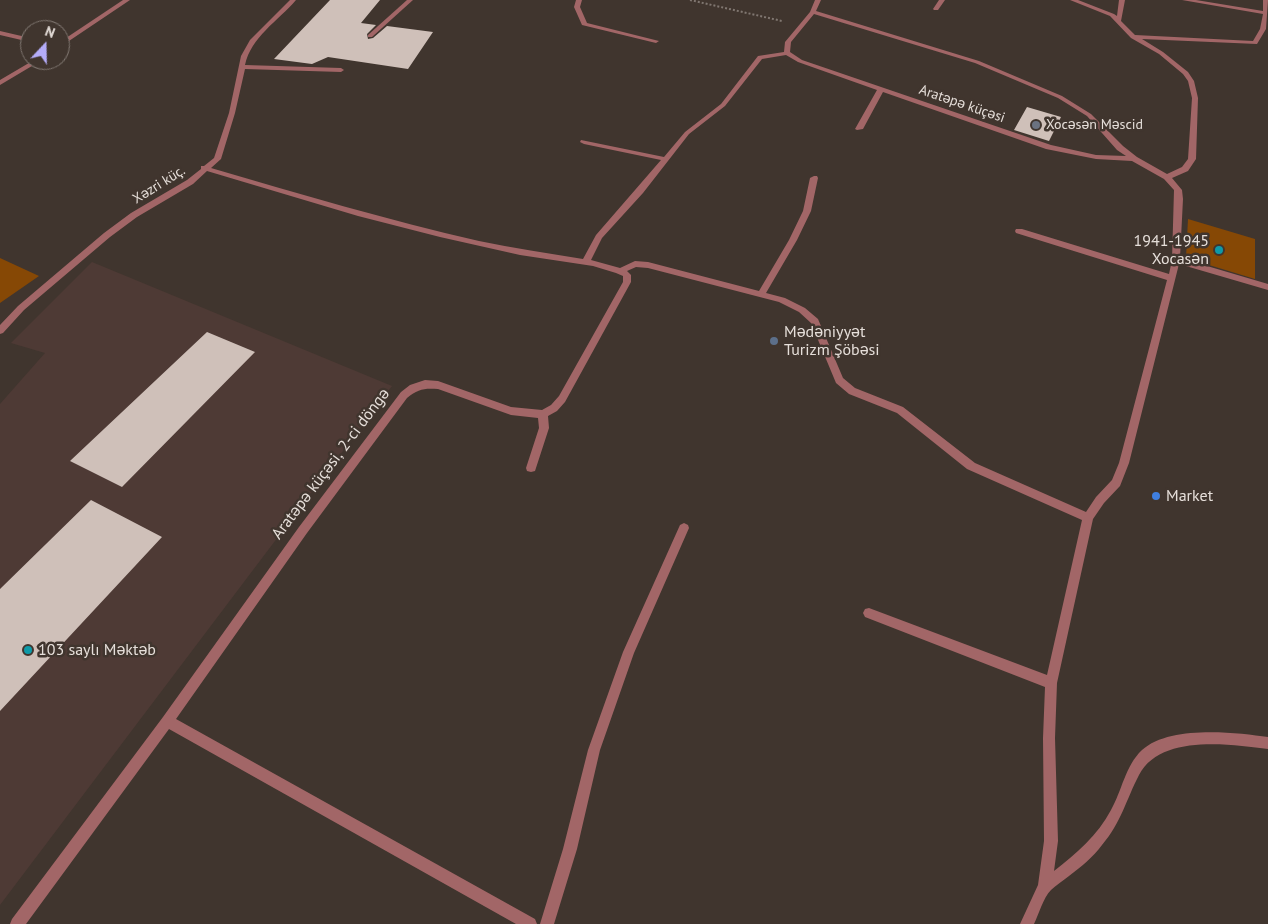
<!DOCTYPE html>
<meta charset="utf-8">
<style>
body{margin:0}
#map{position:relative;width:1268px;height:924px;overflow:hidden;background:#40352e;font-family:"PT Sans",sans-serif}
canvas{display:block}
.north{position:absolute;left:20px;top:20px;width:50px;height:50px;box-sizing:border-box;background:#40352e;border:1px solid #827973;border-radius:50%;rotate:21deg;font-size:14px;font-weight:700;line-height:20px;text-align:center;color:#e6dfda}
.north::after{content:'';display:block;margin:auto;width:18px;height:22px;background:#b4acf9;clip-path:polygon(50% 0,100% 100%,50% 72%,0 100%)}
</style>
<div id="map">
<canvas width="1268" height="924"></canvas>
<div class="north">N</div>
</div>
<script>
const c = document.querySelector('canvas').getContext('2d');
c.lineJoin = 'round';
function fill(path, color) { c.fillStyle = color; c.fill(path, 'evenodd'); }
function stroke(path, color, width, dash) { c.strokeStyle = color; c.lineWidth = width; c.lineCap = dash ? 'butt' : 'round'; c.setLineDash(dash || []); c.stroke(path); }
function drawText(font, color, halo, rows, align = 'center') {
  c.font = font + ' "PT Sans",sans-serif'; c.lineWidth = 5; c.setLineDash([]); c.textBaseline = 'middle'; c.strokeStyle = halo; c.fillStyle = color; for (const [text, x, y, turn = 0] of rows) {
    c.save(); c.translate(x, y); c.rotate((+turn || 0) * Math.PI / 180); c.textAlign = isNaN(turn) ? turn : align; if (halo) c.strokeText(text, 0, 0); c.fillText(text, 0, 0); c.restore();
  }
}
const education = new Path2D(`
 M 92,262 L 392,386 L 0,905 L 0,404 L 45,353 L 11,343 Z`);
const green = new Path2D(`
 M 1188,219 L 1255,239 L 1255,279 L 1186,258 Z
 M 0,258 L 39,276 L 0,303 Z`);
const building = new Path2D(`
 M 330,0 L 380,0 L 361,23 L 376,25 L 367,34 L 368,39 L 373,38 L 387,26 L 433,32 L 408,69 L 328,57 L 312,64 L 274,59 Z
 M 1027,107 L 1061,117 L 1049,141 L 1014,130 Z
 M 207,332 L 255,352 L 122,487 L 70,461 Z
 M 91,500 L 162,537 L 0,711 L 0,589 Z`);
const path = new Path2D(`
 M 690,0 L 782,21`);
const lane = new Path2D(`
 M 407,0 L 413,0 L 372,37 L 368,37 L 368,35 Z`);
const street = new Path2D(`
 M 123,0 L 130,0 L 60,47 L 60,42 Z
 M 290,0 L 296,0 C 278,21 251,37 245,65 L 341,68 L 344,70 L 341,72 L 245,69 L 235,113 L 221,159 L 211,168 C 300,194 388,220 479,241 C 513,248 548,253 583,259 L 596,235 L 661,160 L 584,144 L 580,142 L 581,140 L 664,157 L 685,132 L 721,104 L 758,56 L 784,52 L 785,42 L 810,12 L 815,0 L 821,0 L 816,11 L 979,61 L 1062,96 L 1091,114 L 1123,146 L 1137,157 L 1167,174 L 1182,167 L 1188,159 L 1192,98 L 1188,81 L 1183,74 L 1159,54 L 1131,38 L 1110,16 L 1070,0 L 1078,0 L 1114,14 L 1117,16 L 1119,0 L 1125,0 L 1121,21 L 1135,35 L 1253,41 L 1260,29 L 1263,14 L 1182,0 L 1196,0 L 1263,11 L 1263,0 L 1268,0 L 1266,29 L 1257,44 L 1142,39 L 1163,52 L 1188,72 L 1194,81 L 1198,98 L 1196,159 L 1188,171 L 1172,178 L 1182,190 L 1183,199 L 1180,258 L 1268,284 L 1268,290 L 1179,264 L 1129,463 L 1120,486 L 1104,503 L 1093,519 L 1057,683 L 1055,738 L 1058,841 L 1054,871 C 1076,854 1098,835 1111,810 C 1122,791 1125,766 1142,750 C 1169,725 1235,732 1268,737 L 1268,749 C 1230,744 1160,734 1139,775 C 1126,800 1121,823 1102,845 C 1093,857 1081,867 1069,876 C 1063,881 1056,885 1051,890 C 1043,898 1039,914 1034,924 L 1020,924 L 1038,885 L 1044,841 L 1043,738 L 1045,687 L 865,617 L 863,613 L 865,609 L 869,608 L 1047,675 L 1082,520 L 967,469 L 897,413 L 849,394 L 836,383 L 811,323 L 799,312 L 779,302 L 648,268 L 636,267 L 627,271 L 631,275 L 631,282 L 565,402 L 557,411 L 548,416 L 549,428 L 535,471 L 531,472 L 527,471 L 526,468 L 539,428 L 538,418 L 511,415 L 438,389 C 424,388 418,389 407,398 L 307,533 L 176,719 L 535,919 L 537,924 L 516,924 L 169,729 L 26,924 L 10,924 L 12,919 L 163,717 L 299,527 L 401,392 L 410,385 L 425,380 L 438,381 L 511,407 L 542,410 L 551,405 L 559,396 L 623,282 L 623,276 L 616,273 L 593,266 L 520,255 L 440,237 L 358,216 L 207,171 L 193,184 L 137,217 L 110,237 L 24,310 L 3,333 L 0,334 L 0,325 L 18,306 L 104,233 L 131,213 L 187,180 L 201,169 L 201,166 L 204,166 L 214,158 L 229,113 L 241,56 L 250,40 ZM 814,14 L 975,63 L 1058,98 L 1087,116 L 1117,150 L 1126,156 L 1096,155 L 1051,145 L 802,60 L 790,52 L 791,42 ZM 786,55 L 798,62 L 877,90 L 855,129 L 857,130 L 863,129 L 883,92 L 1046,149 L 1096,159 L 1132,161 L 1164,179 L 1174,190 L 1172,260 L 1169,274 L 1022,229 L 1016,229 L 1015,231 L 1016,233 L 1167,280 L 1119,463 L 1112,480 L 1096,497 L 1086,512 L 975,463 L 903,407 L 855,388 L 843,378 L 818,319 L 805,308 L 785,298 L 766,293 L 797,240 L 811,211 L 818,178 L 817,176 L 814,176 L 810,178 L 803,211 L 789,240 L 759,291 L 648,262 L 635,261 L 620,268 L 591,260 L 602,238 L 643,193 L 689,134 L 725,106 L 762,59 Z
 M 576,0 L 582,0 L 580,7 L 587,23 L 659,41 L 656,43 L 582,25 L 574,7 Z
 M 939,0 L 945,0 L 938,10 L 934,10 L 933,9 Z
 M 0,31 L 30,38 L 30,42 L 0,35 Z
 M 34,60 L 42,60 L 0,85 L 0,80 Z
 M 684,523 L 688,525 L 689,528 L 634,653 L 600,750 L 577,849 L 554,924 L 540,924 L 563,849 L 588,750 L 623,652 L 680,525 Z`);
const markers = [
 [1036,125,5,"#6b7280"],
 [1219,250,5,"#0f9aa8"],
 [774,341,5,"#5c6f8a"],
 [1156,496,5,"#3f7fe0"],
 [28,650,5,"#0f9aa8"]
];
const farStreetnames = [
 ["Aratəpə küçəsi",962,104,19],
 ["Xəzri küç.",159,185,-32]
];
const farPoinames = [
 ["Xocəsən Məscid",1046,125]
];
const poiNames = [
 ["1941-1945",1209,241,"right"],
 ["Xocasən",1209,259,"right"],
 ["Mədəniyyət",784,332],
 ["Turizm Şöbəsi",784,350],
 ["Market",1166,496],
 ["103 saylı Məktəb",38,650]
];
const streetNames = [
 ["Aratəpə küçəsi, 2-ci döngə",331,464,-53]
];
fill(education, '#4e3a35');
fill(green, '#864805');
fill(building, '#cfc0b9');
stroke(path, '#807771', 2, [2, 2]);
fill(lane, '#a26667');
fill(street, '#a26667');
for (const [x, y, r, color] of markers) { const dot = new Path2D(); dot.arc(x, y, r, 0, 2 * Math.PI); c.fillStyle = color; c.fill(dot); stroke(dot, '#40352e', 2); }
drawText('14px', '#e6dfda', '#40352e', farStreetnames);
drawText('14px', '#e6dfda', '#40352e', farPoinames, 'left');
drawText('16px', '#e6dfda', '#40352e', poiNames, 'left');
drawText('16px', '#e6dfda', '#40352e', streetNames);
</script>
